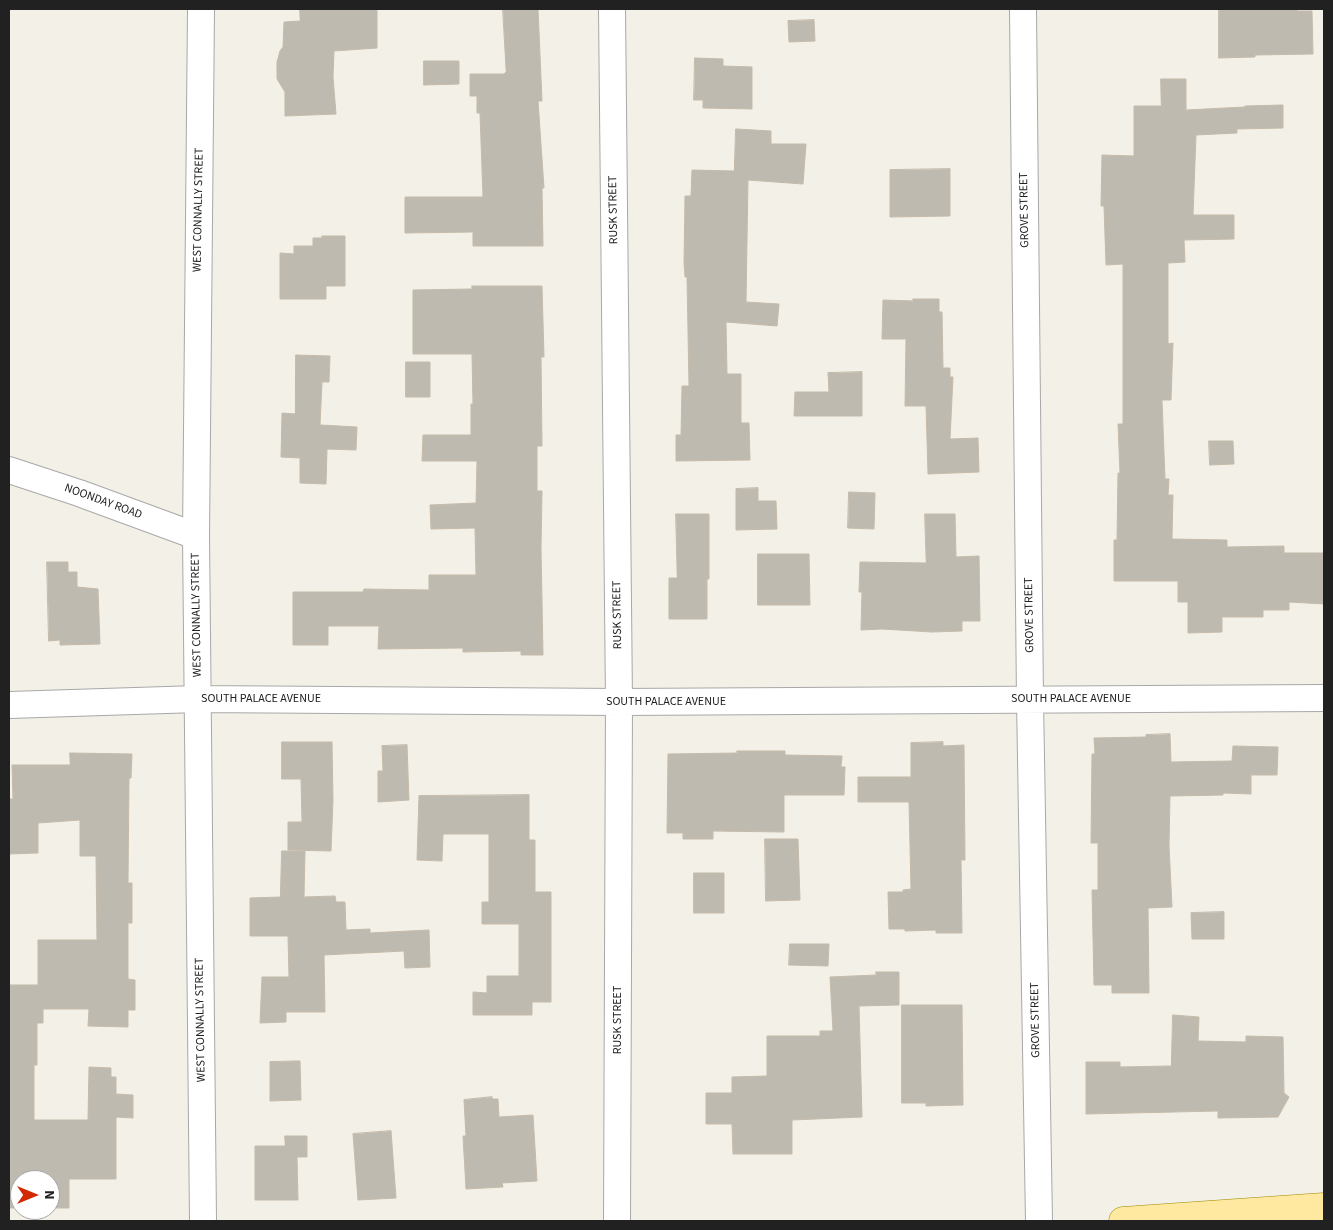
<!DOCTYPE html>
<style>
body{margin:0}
#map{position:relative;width:1333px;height:1230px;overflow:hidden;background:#f2f0e7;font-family:"Source Sans 3",sans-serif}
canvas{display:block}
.frame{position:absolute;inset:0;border:10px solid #212121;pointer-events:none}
.north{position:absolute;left:10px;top:1170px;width:50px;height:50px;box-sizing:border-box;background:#fff;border:1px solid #a6a6a6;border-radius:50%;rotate:90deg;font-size:14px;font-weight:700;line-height:20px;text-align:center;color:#212121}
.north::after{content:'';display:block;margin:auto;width:18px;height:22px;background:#d22900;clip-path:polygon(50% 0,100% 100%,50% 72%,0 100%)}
</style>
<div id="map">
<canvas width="1333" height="1230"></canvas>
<div class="frame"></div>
<div class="north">N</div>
</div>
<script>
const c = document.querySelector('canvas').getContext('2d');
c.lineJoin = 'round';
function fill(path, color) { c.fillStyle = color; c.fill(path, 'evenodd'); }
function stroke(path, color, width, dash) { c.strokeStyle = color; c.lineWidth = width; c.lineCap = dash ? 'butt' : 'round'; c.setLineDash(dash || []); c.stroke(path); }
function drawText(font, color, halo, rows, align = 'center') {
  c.font = font + ' "Source Sans 3",sans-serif'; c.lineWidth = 4; c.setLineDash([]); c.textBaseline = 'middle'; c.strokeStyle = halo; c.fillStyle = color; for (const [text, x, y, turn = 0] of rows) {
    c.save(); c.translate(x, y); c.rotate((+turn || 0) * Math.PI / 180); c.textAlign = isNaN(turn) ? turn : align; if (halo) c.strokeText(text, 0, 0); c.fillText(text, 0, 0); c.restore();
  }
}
const building = new Path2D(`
 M 300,9 L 377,9 L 377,48 L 334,51 L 333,77 L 336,114 L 285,116 L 285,92 L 277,79 L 277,62 L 280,51 L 283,47 L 284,22 L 300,21 Z
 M 503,9 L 538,9 L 542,101 L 538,101 L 544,188 L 542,188 L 543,246 L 473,246 L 473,232 L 405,233 L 405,197 L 483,197 L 480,113 L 477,113 L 477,96 L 470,96 L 470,74 L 504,74 L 506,72 Z
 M 1219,9 L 1297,9 L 1297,11 L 1312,11 L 1313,54 L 1255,55 L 1255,57 L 1219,58 Z
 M 814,20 L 815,41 L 789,42 L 788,21 Z
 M 695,58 L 723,59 L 723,66 L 752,67 L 752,109 L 703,108 L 703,100 L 694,100 Z
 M 424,61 L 459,61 L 459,84 L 424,85 Z
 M 1161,79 L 1186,79 L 1186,110 L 1245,107 L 1245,106 L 1283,105 L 1283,128 L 1237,129 L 1237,133 L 1196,135 L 1193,215 L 1234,215 L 1234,239 L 1184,240 L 1185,262 L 1168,263 L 1168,344 L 1173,343 L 1171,400 L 1162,400 L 1165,479 L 1169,479 L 1168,495 L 1173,495 L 1172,539 L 1227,540 L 1227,547 L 1284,546 L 1284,553 L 1324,553 L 1324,604 L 1289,602 L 1289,610 L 1263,610 L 1263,617 L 1222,617 L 1222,632 L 1188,633 L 1188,602 L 1178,602 L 1178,581 L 1114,581 L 1114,540 L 1117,540 L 1118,473 L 1120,473 L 1118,424 L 1123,424 L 1123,264 L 1106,265 L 1104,206 L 1101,206 L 1102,155 L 1134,156 L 1134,106 L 1161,106 Z
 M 736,129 L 771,131 L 771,144 L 806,144 L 803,184 L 748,180 L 746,302 L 779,304 L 777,326 L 726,322 L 727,374 L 741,374 L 741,423 L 749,423 L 750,460 L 676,461 L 676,435 L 681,435 L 682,386 L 689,386 L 687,277 L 685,277 L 684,263 L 685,196 L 691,196 L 692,170 L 734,171 Z
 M 950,169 L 950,216 L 890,217 L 890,170 Z
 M 322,236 L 345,236 L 345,286 L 326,286 L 326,299 L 280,299 L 280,253 L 294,254 L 294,246 L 313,246 L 313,238 L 322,238 Z
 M 472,286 L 542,286 L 544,357 L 541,357 L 542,446 L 537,446 L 537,491 L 542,491 L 541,548 L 543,655 L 521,655 L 521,651 L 463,652 L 463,648 L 378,649 L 379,626 L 328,626 L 328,645 L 293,645 L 293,592 L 363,592 L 364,589 L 429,590 L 429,575 L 476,575 L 475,528 L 431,529 L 430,505 L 476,503 L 477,461 L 422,461 L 423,435 L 471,435 L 471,404 L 473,404 L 472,354 L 413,354 L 413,290 L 472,289 Z
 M 913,299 L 939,299 L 939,312 L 942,312 L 943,368 L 950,368 L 950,377 L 953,377 L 950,439 L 978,438 L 979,472 L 928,474 L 926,406 L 905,406 L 906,339 L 882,339 L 883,300 L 913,301 Z
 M 296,355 L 330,356 L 329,382 L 322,382 L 320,425 L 357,427 L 356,450 L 327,449 L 326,484 L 300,483 L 300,458 L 281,457 L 282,413 L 295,414 Z
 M 406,362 L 430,362 L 430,397 L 406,397 Z
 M 862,372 L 862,416 L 794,416 L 795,392 L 829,392 L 828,373 Z
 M 1209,441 L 1233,441 L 1234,464 L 1210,465 Z
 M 758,488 L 758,501 L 776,501 L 777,529 L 736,530 L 736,489 Z
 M 849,492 L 875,493 L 874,529 L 848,528 Z
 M 676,514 L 709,514 L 709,579 L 707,579 L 707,619 L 669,619 L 669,578 L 677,578 Z
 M 925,514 L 955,514 L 956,557 L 979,556 L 980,621 L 962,621 L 962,631 L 932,632 L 882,629 L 861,630 L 862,592 L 859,592 L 860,562 L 926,563 Z
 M 758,554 L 809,554 L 810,605 L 758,605 Z
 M 47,562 L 68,562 L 68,572 L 77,572 L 77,587 L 98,589 L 100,644 L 60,645 L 60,640 L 49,641 Z
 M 1170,734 L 1171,762 L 1232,761 L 1233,746 L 1278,747 L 1277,775 L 1251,775 L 1251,794 L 1223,793 L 1223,795 L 1170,796 L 1169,846 L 1172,907 L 1148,908 L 1149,993 L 1112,993 L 1112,985 L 1094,985 L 1092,890 L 1098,890 L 1098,843 L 1091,843 L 1092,754 L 1095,754 L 1094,738 L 1146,737 L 1146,735 Z
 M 282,742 L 332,742 L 333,800 L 331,851 L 288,850 L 288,822 L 302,822 L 301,779 L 282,779 Z
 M 943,742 L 943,746 L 964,745 L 965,860 L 961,860 L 962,933 L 936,933 L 936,930 L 905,931 L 905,929 L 889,929 L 888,892 L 903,892 L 903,890 L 911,889 L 909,802 L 858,802 L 858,777 L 911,777 L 911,743 Z
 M 407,745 L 409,800 L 378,802 L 378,771 L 383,771 L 382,746 Z
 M 737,751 L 785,751 L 785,755 L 842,756 L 841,767 L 845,767 L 844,795 L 784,795 L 784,832 L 713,831 L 713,839 L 683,839 L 683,833 L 667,833 L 668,754 L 737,753 Z
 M 70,753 L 132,754 L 131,778 L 129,778 L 128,883 L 132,883 L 132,923 L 128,923 L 128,979 L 135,980 L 135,1010 L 128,1010 L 128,1027 L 88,1026 L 89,1009 L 43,1009 L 43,1023 L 37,1023 L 37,1065 L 34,1065 L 34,1120 L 88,1120 L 89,1067 L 111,1068 L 111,1077 L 116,1077 L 116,1094 L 133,1095 L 133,1118 L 116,1117 L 116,1179 L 69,1179 L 69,1208 L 50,1208 L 50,1180 L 20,1180 L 20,1208 L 9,1208 L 9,985 L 38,985 L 38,940 L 97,940 L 96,856 L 80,856 L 80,820 L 38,823 L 38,853 L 9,854 L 9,799 L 13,799 L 12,765 L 70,765 Z
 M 529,795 L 529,840 L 535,840 L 535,892 L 551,892 L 551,1002 L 532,1002 L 532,1015 L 473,1015 L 473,992 L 487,993 L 487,976 L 519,976 L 519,924 L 482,924 L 482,902 L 489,902 L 489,834 L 443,834 L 442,861 L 417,860 L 419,796 Z
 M 765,839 L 798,839 L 800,900 L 766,901 Z
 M 282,851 L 305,851 L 304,897 L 335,896 L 336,902 L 345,902 L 346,930 L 370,929 L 370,933 L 429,930 L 430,967 L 405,968 L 404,951 L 324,955 L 325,1012 L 286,1012 L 286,1022 L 260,1023 L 262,977 L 289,977 L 288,936 L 250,936 L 250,898 L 280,897 Z
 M 694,873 L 724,873 L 724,913 L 694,913 Z
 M 1224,912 L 1224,939 L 1192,939 L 1191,913 Z
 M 790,944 L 829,944 L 828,966 L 789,965 Z
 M 876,972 L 899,972 L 899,1005 L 859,1006 L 862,1117 L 792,1120 L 792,1154 L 733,1154 L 732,1124 L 706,1124 L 706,1093 L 732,1093 L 732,1077 L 767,1076 L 767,1036 L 820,1036 L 820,1031 L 833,1031 L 830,977 L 876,975 Z
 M 902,1005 L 962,1005 L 963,1105 L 926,1106 L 926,1103 L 902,1103 Z
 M 1173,1015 L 1199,1017 L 1198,1041 L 1246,1042 L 1246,1036 L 1283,1037 L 1284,1093 L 1289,1097 L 1278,1117 L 1218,1118 L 1218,1111 L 1086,1114 L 1086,1062 L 1120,1062 L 1120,1067 L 1171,1066 Z
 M 295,1061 L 300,1061 L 301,1100 L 270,1101 L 270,1062 Z
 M 492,1097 L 492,1099 L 498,1099 L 499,1117 L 533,1115 L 537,1181 L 502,1183 L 503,1187 L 466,1189 L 463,1136 L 466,1136 L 464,1100 Z
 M 391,1131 L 396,1198 L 358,1200 L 353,1134 Z
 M 285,1136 L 307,1136 L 307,1157 L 297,1157 L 298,1200 L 255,1200 L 255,1146 L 285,1146 Z`);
const minor = new Path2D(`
 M 201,9 L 196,536 L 203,1221
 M 612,9 L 619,702 L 617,1221
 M 1023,9 L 1030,700 L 1039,1221
 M 9,470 L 79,493 L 196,536
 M 9,705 L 198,699 L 619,702 L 1324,698`);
const major = new Path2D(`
 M 1123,1221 L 1324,1207`);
const streetNames = [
 ["WEST CONNALLY STREET",199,210,-89],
 ["RUSK STREET",614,210,-91],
 ["GROVE STREET",1025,210,-91],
 ["NOONDAY ROAD",103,502,20],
 ["WEST CONNALLY STREET",197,615,-91],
 ["RUSK STREET",618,615,-91],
 ["GROVE STREET",1030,615,-91],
 ["SOUTH PALACE AVENUE",261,699],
 ["SOUTH PALACE AVENUE",1071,699],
 ["SOUTH PALACE AVENUE",666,702],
 ["WEST CONNALLY STREET",201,1020,-91],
 ["RUSK STREET",618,1020,-90],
 ["GROVE STREET",1036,1020,-91]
];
fill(building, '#bfbab0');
stroke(building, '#c5baa9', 1);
stroke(minor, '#a8a8a8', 28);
stroke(major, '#9e8900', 29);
stroke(minor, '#fff', 26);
stroke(major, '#ffe89f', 28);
drawText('12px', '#212121', '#fff', streetNames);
</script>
